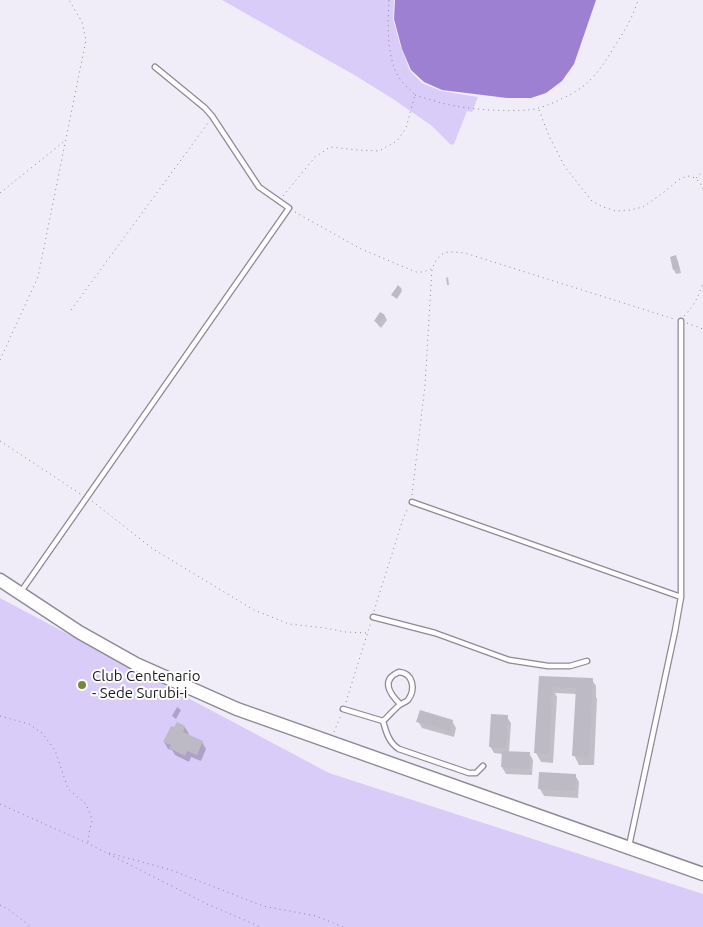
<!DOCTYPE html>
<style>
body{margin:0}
canvas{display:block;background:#f0edf9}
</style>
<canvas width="703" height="927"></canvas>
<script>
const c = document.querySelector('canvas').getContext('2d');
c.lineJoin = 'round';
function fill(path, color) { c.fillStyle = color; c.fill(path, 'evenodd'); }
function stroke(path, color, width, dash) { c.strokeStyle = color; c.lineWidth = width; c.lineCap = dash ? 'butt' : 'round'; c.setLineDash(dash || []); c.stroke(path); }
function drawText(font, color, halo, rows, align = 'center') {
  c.font = font + ' Ubuntu,sans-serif'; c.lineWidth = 4; c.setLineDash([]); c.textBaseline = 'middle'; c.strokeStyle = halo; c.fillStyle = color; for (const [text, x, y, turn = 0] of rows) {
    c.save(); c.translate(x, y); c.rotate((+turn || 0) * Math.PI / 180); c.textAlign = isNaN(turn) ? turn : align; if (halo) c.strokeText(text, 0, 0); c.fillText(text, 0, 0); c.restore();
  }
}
const green = new Path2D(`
 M 222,0 L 394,0 L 393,19 L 400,45 L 410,71 L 422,83 L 441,91 L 478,97 L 472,112 L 467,111 L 454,144 L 451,145 L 432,126 L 393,99 L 356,76 Z
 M 0,598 L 329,773 L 703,894 L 703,927 L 0,927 Z`);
const water = new Path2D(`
 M 395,0 L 596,0 L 574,64 L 562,81 L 546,93 L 531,98 L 507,98 L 442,90 L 424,82 L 411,70 L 402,49 L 394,19 Z`);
const shadow = new Path2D(`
 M 676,257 L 678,261 L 681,273 L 676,274 L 674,270 Z
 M 448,277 L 449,285 L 447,285 L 446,278 Z
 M 398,287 L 402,291 L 397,299 L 392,295 Z
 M 381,313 L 385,316 L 387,320 L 381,328 L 378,325 L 375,321 Z
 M 540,677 L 592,680 L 596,686 L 596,697 L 597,699 L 594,765 L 579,765 L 574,755 L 577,694 L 555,693 L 557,697 L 553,763 L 541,762 L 536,753 Z
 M 177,707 L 181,710 L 176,719 L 172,716 Z
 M 507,717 L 511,723 L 509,752 L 529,753 L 533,760 L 532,775 L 506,774 L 502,767 L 503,754 L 494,753 L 490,746 Z
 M 418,721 L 452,721 L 456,728 L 454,737 L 422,728 Z
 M 185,727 L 189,734 L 188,736 L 202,742 L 206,749 L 201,761 L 191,757 L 189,762 L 175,755 L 172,750 L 168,749 L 164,742 Z
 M 540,773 L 575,775 L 579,782 L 578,798 L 544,796 L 540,789 Z`);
const building = new Path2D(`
 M 676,255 L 679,269 L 673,270 L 670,257 Z
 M 398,285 L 402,289 L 396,298 L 391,295 Z
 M 380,312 L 385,315 L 379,324 L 374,321 Z
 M 539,676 L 593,678 L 589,757 L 572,756 L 576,688 L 552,687 L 549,754 L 534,753 Z
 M 420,710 L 453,720 L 450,731 L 416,722 Z
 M 491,714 L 508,715 L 506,748 L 489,747 Z
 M 177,722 L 185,726 L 183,732 L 203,741 L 197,755 L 187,751 L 185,756 L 169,748 L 171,745 L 163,742 L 171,726 L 174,727 Z
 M 502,751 L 530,752 L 529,769 L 501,767 Z
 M 539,772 L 576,774 L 575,791 L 538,789 Z`);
const path = new Path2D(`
 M 415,95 C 428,99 442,104 456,106 C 474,110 522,113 539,108 C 552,104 576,93 586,84 C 598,73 606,61 614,47 C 624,32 633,17 638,0
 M 539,110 L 549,136 L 565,167 L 592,201 L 603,207 L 616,211 L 630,210 L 643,207 L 663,193 L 681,178 L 689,176 L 695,178 L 700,183 L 703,189
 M 696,178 L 703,172
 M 0,193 L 66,140
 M 283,196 L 315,157 L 330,147 L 357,150 L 379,151 L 397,141 L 406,128 L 415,95 C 410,89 403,84 399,78 C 386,55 388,25 389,0
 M 295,212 L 361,249 L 416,272 L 423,272 L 431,269
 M 71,310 L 208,123
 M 684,316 C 694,306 699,296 703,282
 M 687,323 L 703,329
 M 0,360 L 38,277 L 86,40 L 82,22 L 69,0
 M 0,441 L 82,495
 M 412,495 L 425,385 L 432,269 C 440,250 446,251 465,253 L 674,319
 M 92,501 L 153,549 L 254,610 L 289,624 L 325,628 L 346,632 L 366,633
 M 374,611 L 403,519 L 408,508
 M 346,702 L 371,622
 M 0,716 L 29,724 L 42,733 L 55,750 L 68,789 L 85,803 L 90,813 L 92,820 L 89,833 L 88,842
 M 334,732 L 341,715
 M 0,804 L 89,844 L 207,904 L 261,927
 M 109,853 L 171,870 L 263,906 L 316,916 L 343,927
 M 0,905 L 8,909 L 31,927`);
const lane = new Path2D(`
 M 412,502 L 681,597
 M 20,593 L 289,208 L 259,187 L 212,116 L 205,108 L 155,67
 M 373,617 L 435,633 L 509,660 L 548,666 L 570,666 L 587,661
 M 343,709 L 383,721 C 389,716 394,709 401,704 C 403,703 406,702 408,700 C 416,689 413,673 399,672 C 380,680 390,694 400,704
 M 383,721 C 386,732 389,743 399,749 L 469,773 L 476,773 L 483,766
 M 629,846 L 675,631 L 681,597 L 681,321`);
const secondary = new Path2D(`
 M 0,580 L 79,632 L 136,664 L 237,709 L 703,874`);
const markers = [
 [82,685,5,"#778837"]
];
const poiNames = [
 ["Club Centenario",92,676],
 ["- Sede Surubi-i",92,693]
];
fill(green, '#daccf9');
fill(water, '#9d80d2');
fill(shadow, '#0003');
fill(building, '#bdb9c5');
stroke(lane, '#8d8995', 7);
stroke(secondary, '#8d8995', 15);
stroke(path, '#88868e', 1, [1, 4]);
stroke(lane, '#fff', 4.5);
stroke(secondary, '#fff', 12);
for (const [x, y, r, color] of markers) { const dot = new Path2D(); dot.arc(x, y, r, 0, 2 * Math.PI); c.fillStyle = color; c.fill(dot); stroke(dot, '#fff', 2); }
drawText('15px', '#1b1a1e', '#fff', poiNames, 'left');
</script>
